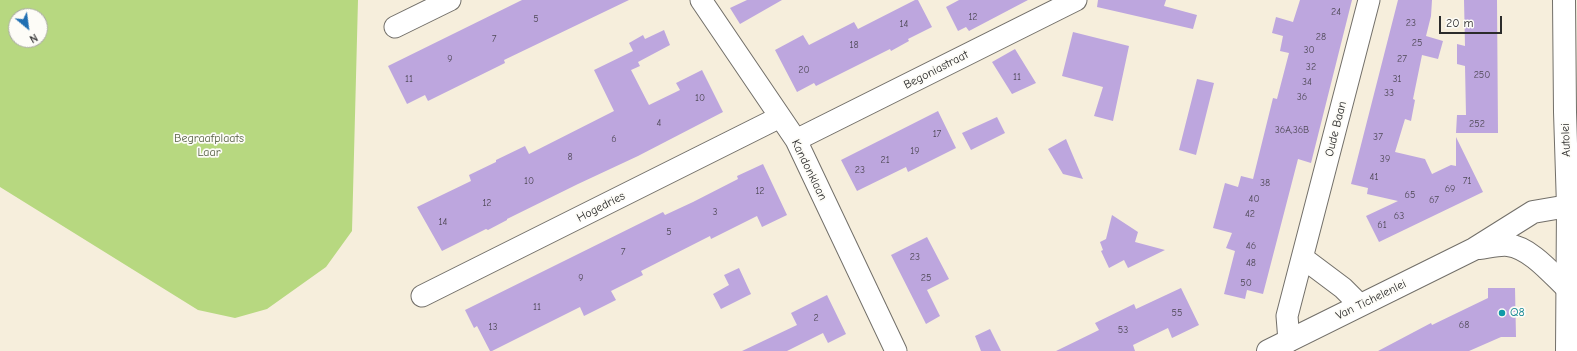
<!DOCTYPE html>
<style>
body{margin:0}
#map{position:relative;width:1577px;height:351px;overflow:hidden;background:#f6eedc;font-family:"Comic Neue",sans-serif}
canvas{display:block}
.north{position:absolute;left:8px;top:8px;width:40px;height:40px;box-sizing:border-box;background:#fdfcf7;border:1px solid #a9a8a5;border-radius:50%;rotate:151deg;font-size:11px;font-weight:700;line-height:16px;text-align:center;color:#2b2b2b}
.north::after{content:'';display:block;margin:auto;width:14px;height:18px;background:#1f6fb2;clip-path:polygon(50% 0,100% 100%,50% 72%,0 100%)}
.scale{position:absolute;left:1439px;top:16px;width:63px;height:18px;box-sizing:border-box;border:2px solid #2b2b2b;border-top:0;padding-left:5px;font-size:12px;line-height:14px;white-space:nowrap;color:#2b2b2b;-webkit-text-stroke:3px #fdfcf7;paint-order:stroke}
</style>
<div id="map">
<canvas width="1577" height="351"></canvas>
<div class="north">N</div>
<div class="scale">20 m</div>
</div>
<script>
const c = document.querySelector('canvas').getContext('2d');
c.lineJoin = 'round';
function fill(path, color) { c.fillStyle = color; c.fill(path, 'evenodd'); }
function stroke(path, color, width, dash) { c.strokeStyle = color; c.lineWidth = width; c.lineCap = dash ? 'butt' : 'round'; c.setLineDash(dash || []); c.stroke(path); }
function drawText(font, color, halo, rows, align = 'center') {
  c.font = font + ' "Comic Neue",sans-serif'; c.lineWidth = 3.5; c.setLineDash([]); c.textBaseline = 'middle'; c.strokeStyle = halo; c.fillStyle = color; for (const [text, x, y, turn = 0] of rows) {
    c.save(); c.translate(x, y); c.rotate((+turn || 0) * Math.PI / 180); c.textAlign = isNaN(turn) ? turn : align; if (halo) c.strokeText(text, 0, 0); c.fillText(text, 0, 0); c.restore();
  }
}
const green = new Path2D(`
 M 0,0 L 358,0 L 352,231 L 326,267 L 267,309 L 235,318 L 198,310 L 0,187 ZM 16,16 L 40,16 L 40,40 L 16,40 Z`);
const building = new Path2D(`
 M 522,0 L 629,0 L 504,60 L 505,63 L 428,101 L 425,95 L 407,104 L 388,66 Z
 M 747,0 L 782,0 L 740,24 L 730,8 Z
 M 915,0 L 918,0 L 932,27 L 908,39 L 909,41 L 891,51 L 890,49 L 816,86 L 814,83 L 797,92 L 775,50 L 803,35 L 809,45 L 854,22 L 858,29 Z
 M 959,0 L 1028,0 L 969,31 L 966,27 L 958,31 L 946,7 Z
 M 1098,0 L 1166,0 L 1164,6 L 1197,15 L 1193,29 L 1097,7 Z
 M 1300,0 L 1352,0 L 1311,163 L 1298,159 L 1263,294 L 1247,290 L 1245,299 L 1224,294 L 1235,251 L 1226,248 L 1232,233 L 1213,228 L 1225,183 L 1238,187 L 1241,176 L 1253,179 L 1273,98 L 1277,99 L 1289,53 L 1280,51 L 1283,36 L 1272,33 L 1276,17 L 1293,22 Z
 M 1398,0 L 1432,0 L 1431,16 L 1426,36 L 1443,41 L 1438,59 L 1422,55 L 1413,99 L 1415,100 L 1411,121 L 1405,119 L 1395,152 L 1425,159 L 1432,174 L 1451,165 L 1456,166 L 1456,137 L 1483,192 L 1379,242 L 1366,216 L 1398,201 L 1367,194 L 1368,188 L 1351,184 Z
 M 1464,0 L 1497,0 L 1498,133 L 1456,133 L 1457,115 L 1466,115 L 1465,66 L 1457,64 L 1457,44 L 1465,46 Z
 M 664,30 L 670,45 L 638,62 L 640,66 L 631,70 L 649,105 L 680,90 L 676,83 L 702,70 L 723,112 L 638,156 L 578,184 L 507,219 L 507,220 L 488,230 L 486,229 L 442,251 L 417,207 L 471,181 L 469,175 L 496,162 L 496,160 L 525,146 L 529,154 L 614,111 L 594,70 L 633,51 L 629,43 L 643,35 L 645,39 Z
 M 1073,32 L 1129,46 L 1113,121 L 1094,116 L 1103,87 L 1062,76 Z
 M 1015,49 L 1036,83 L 1012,94 L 992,62 Z
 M 1197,79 L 1214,83 L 1196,155 L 1179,150 Z
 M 938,111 L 956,148 L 908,172 L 906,167 L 857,191 L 841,160 Z
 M 997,117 L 1005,133 L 971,150 L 962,133 Z
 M 1066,139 L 1071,151 L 1083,179 L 1063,174 L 1048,149 Z
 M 763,164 L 787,215 L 762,227 L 757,216 L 711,239 L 710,236 L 641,271 L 643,275 L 611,291 L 616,300 L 584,316 L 580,307 L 492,351 L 490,351 L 477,326 L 474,328 L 465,310 L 663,212 L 665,215 L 693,202 L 738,179 L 737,176 Z
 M 1112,215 L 1138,232 L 1135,242 L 1165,250 L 1128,268 L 1124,260 L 1109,268 L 1101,251 L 1103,250 L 1100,242 L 1106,239 Z
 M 927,237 L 949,279 L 927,290 L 940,316 L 926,324 L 891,255 Z
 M 739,268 L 751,294 L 721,309 L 713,294 L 729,285 L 724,275 Z
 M 1181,288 L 1199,325 L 1172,338 L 1168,328 L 1133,345 L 1135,351 L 1056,351 L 1099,330 L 1095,323 L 1134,304 L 1136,309 Z
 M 1488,288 L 1515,288 L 1516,337 L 1501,337 L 1469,351 L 1378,351 L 1431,323 L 1432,325 L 1488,298 Z
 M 827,295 L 846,334 L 828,343 L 823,333 L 787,351 L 742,351 L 797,325 L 791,313 Z
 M 990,329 L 1001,351 L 981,351 L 975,336 Z`);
const street = new Path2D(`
 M 701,0 L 796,140 L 896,351
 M 395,27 L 450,0
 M 796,140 L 1076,0
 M 1303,258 L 1343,288 L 1360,305
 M 422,296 L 780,117
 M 1289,341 L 1287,316 L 1369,0`);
const secondary = new Path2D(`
 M 1479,248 C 1488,247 1499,244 1508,245 C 1531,248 1552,274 1568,289
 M 1268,351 L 1474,249 L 1533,212 L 1568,206`);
const primary = new Path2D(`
 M 1564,0 L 1565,112 L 1568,206 L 1567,351`);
const markers = [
 [1502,313,4,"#0f9aa8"]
];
const numberNames = [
 ["24",1336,12],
 ["12",973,17],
 ["5",536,19],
 ["23",1411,23],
 ["14",904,24],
 ["28",1321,37],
 ["7",494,39],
 ["25",1417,43],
 ["18",854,45],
 ["30",1309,50],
 ["9",450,59],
 ["27",1402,59],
 ["32",1311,67],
 ["20",804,70],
 ["250",1482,75],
 ["11",1017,77],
 ["11",409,79],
 ["31",1397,79],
 ["34",1307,82],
 ["33",1389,93],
 ["36",1302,97],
 ["10",700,98],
 ["4",659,123],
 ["252",1477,124],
 ["36A,36B",1292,130],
 ["17",937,134],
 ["37",1378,137],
 ["6",614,139],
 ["19",915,151],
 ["8",570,157],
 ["39",1385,159],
 ["21",885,160],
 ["23",860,170],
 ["41",1374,177],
 ["10",529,181],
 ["71",1467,181],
 ["38",1265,183],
 ["69",1450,189],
 ["12",760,191],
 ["65",1410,195],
 ["40",1254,199],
 ["67",1434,200],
 ["12",487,203],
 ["3",715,212],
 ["42",1250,214],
 ["63",1399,216],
 ["14",443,222],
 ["61",1382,225],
 ["5",669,232],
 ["46",1251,246],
 ["7",623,252],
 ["23",915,257],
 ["48",1251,263],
 ["9",581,278],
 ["25",926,278],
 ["50",1246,283],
 ["11",537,307],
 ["55",1177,313],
 ["2",816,318],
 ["68",1464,325],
 ["13",493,327],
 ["53",1123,330]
];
const streetNames = [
 ["Begoniastraat",936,70,-27],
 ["Oude Baan",1336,129,-76],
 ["Autolei",1566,140,-92],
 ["Kandonklaan",809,170,64],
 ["Hogedries",601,207,-27],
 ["Van Tichelenlei",1371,300,-26]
];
const parkNames = [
 ["Begraafplaats",209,139],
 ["Laar",209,153]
];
const cultureNames = [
 ["Q8",1510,313]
];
fill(green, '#b7d880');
fill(building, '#bda6de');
stroke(street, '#726f69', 23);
stroke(secondary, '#726f69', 24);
stroke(primary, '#726f69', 24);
stroke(street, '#fff', 21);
stroke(secondary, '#fff', 22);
stroke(primary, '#fff', 22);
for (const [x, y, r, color] of markers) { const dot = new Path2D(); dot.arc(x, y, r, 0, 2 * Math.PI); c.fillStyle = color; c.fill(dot); stroke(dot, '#fdfcf7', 1.5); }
drawText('10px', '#504a58', null, numberNames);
drawText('12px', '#2b2b2b', '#fdfcf7', streetNames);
drawText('12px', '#555f44', '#fdfcf7', parkNames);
drawText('12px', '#0d838f', '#fdfcf7', cultureNames, 'left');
</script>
